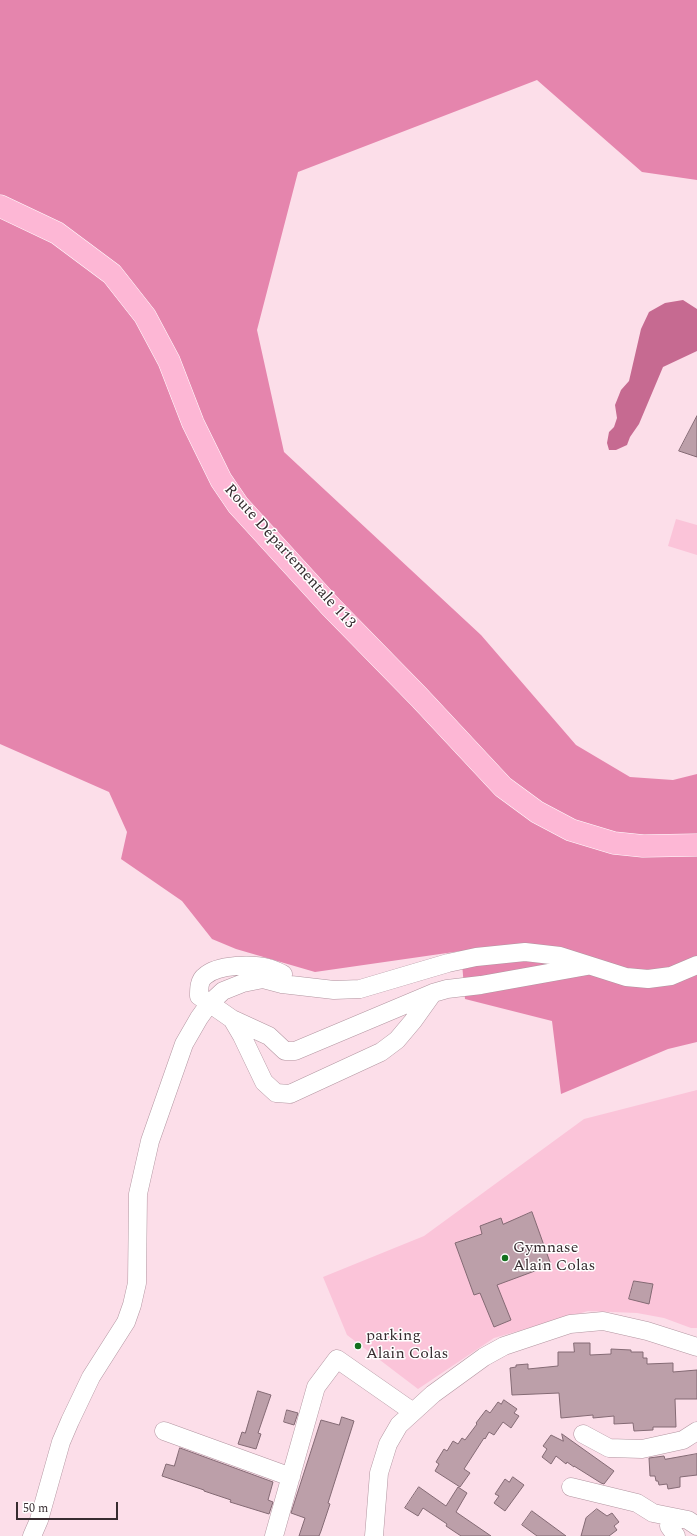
<!DOCTYPE html>
<meta charset="utf-8">
<style>
body{margin:0}
#map{position:relative;width:697px;height:1536px;overflow:hidden;background:#fcdee9;font-family:Spectral,serif}
canvas{display:block}
.scale{position:absolute;left:16px;top:1502px;width:102px;height:18px;box-sizing:border-box;border:2px solid #372c30;border-top:0;padding-left:5px;font-size:12px;line-height:14px;white-space:nowrap;color:#372c30;-webkit-text-stroke:3px #fff;paint-order:stroke}
</style>
<div id="map">
<canvas width="697" height="1536"></canvas>
<div class="scale">50 m</div>
</div>
<script>
const c = document.querySelector('canvas').getContext('2d');
c.lineJoin = 'round';
function fill(path, color) { c.fillStyle = color; c.fill(path, 'evenodd'); }
function stroke(path, color, width, dash) { c.strokeStyle = color; c.lineWidth = width; c.lineCap = dash ? 'butt' : 'round'; c.setLineDash(dash || []); c.stroke(path); }
function drawText(font, color, halo, rows, align = 'center') {
  c.font = font + ' Spectral,serif'; c.lineWidth = 3; c.setLineDash([]); c.textBaseline = 'middle'; c.strokeStyle = halo; c.fillStyle = color; for (const [text, x, y, turn = 0] of rows) {
    c.save(); c.translate(x, y); c.rotate((+turn || 0) * Math.PI / 180); c.textAlign = isNaN(turn) ? turn : align; if (halo) c.strokeText(text, 0, 0); c.fillText(text, 0, 0); c.restore();
  }
}
const green = new Path2D(`
 M 676,519 L 697,525 L 697,555 L 668,546 Z
 M 697,1090 L 697,1328 L 691,1328 L 664,1318 L 637,1313 L 588,1311 L 494,1338 L 418,1389 L 347,1335 L 323,1277 L 424,1236 L 584,1119 Z`);
const forest = new Path2D(`
 M 0,0 L 697,0 L 697,180 L 642,172 L 537,80 L 298,172 L 257,330 L 284,452 L 481,635 L 576,745 L 630,777 L 673,780 L 697,774 L 697,1042 L 668,1049 L 561,1094 L 552,1021 L 465,999 L 461,951 L 315,972 L 236,949 L 212,939 L 182,901 L 121,859 L 127,832 L 109,792 L 0,744 Z`);
const water = new Path2D(`
 M 683,300 L 697,309 L 697,351 L 663,367 L 639,424 L 630,437 L 627,445 L 616,450 L 609,450 L 607,443 L 609,432 L 614,427 L 617,418 L 615,405 L 621,390 L 629,381 L 641,329 L 649,312 L 665,303 Z`);
const building = new Path2D(`
 M 697,416 L 697,457 L 679,451 Z
 M 532,1212 L 551,1265 L 497,1285 L 511,1320 L 494,1327 L 480,1293 L 474,1295 L 455,1243 L 482,1234 L 480,1226 L 501,1218 L 503,1224 Z
 M 634,1281 L 653,1284 L 649,1304 L 629,1299 Z
 M 574,1343 L 590,1343 L 590,1355 L 611,1354 L 611,1349 L 631,1350 L 631,1352 L 643,1352 L 643,1358 L 647,1358 L 647,1364 L 673,1363 L 673,1372 L 697,1370 L 697,1399 L 675,1399 L 676,1427 L 653,1427 L 653,1430 L 634,1431 L 633,1423 L 614,1424 L 614,1416 L 593,1418 L 593,1415 L 561,1418 L 559,1393 L 512,1395 L 510,1368 L 516,1367 L 516,1365 L 528,1364 L 528,1369 L 558,1366 L 558,1352 L 574,1352 Z
 M 258,1391 L 271,1395 L 258,1433 L 261,1434 L 256,1449 L 238,1444 L 242,1432 L 245,1433 Z
 M 504,1400 L 517,1409 L 514,1413 L 519,1416 L 511,1428 L 503,1422 L 494,1435 L 489,1432 L 485,1439 L 484,1438 L 464,1469 L 470,1473 L 460,1487 L 435,1471 L 439,1464 L 436,1462 L 444,1449 L 447,1451 L 453,1441 L 458,1444 L 462,1438 L 465,1440 L 477,1424 L 476,1423 L 486,1410 L 490,1413 L 498,1402 L 501,1404 Z
 M 287,1410 L 298,1413 L 294,1425 L 284,1422 Z
 M 342,1417 L 354,1421 L 328,1503 L 330,1504 L 321,1531 L 319,1536 L 299,1536 L 305,1518 L 291,1513 L 321,1420 L 339,1425 Z
 M 562,1434 L 614,1471 L 604,1484 L 601,1483 L 574,1466 L 574,1467 L 567,1462 L 566,1464 L 556,1456 L 551,1464 L 542,1457 L 547,1449 L 543,1446 L 551,1435 L 563,1441 Z
 M 180,1448 L 273,1482 L 268,1500 L 273,1502 L 269,1514 L 230,1502 L 231,1500 L 204,1491 L 204,1490 L 162,1476 L 166,1464 L 174,1466 Z
 M 697,1454 L 697,1475 L 680,1477 L 680,1487 L 668,1489 L 667,1484 L 659,1485 L 658,1481 L 656,1481 L 655,1476 L 650,1476 L 649,1458 L 664,1456 L 665,1459 Z
 M 513,1477 L 524,1485 L 505,1511 L 494,1503 L 499,1496 L 495,1494 L 505,1479 L 509,1482 Z
 M 419,1487 L 446,1506 L 458,1487 L 467,1493 L 456,1512 L 491,1536 L 461,1536 L 446,1526 L 447,1524 L 423,1508 L 418,1516 L 405,1508 Z
 M 597,1509 L 607,1516 L 612,1513 L 619,1522 L 614,1526 L 617,1530 L 609,1536 L 581,1536 L 586,1518 Z
 M 532,1511 L 566,1536 L 537,1536 L 522,1525 Z`);
const minor = new Path2D(`
 M 283,974 C 278,972 273,969 268,968 C 253,964 218,964 205,976 C 199,980 199,989 199,996 L 232,1019 L 242,1036 L 264,1082 L 276,1093 L 290,1094 L 381,1052 L 397,1040 L 413,1021 L 433,993 L 447,989 L 481,985 L 587,966
 M 232,1019 L 269,1036 L 285,1051 L 295,1051 L 433,993
 M 164,1431 L 291,1477
 M 583,1434 L 609,1448 L 642,1449 L 683,1440 L 697,1431
 M 571,1487 L 637,1503 L 653,1513 L 688,1520 L 697,1526
 M 676,1518 L 669,1526 L 676,1536
 M 32,1536 L 39,1520 L 61,1442 L 70,1421 L 91,1377 L 126,1322 L 132,1305 L 137,1283 L 138,1194 L 150,1141 L 184,1044 L 199,1018 L 209,1004 L 223,991 L 243,983 L 263,979 L 282,984 L 334,990 L 360,989 L 448,963 L 476,957 L 525,952 L 560,956 L 626,977 L 648,979 L 671,976 L 697,965
 M 274,1536 L 316,1387 L 337,1359 L 413,1412
 M 374,1536 L 379,1473 L 388,1444 L 399,1425 L 433,1394 L 484,1357 L 504,1346 L 570,1324 L 603,1321 L 647,1331 L 697,1347`);
const major = new Path2D(`
 M 0,206 L 57,233 L 112,274 L 145,316 L 169,361 L 193,423 L 221,480 L 238,505 L 331,607 L 419,697 L 503,787 L 537,812 L 571,830 L 614,843 L 643,846 L 697,845`);
const markers = [
 [505,1258,4,"#13701e"],
 [358,1346,4,"#13701e"]
];
const streetNames = [
 ["Route Départementale 113",289,557,48]
];
const poiNames = [
 ["Gymnase",513,1249],
 ["Alain Colas",513,1267],
 ["parking",366,1337],
 ["Alain Colas",366,1355]
];
fill(green, '#fbc4d9');
fill(forest, '#e585ad');
fill(water, '#c66a91');
fill(building, '#bc9fa9');
stroke(building, '#846a74', 1);
stroke(minor, '#b295a0', 19);
stroke(major, '#fff', 23);
stroke(minor, '#fff', 18);
stroke(major, '#fdb7d5', 22);
for (const [x, y, r, color] of markers) { const dot = new Path2D(); dot.arc(x, y, r, 0, 2 * Math.PI); c.fillStyle = color; c.fill(dot); stroke(dot, '#fff', 1.5); }
drawText('16px', '#372c30', '#fff', streetNames);
drawText('16px', '#372c30', '#fff', poiNames, 'left');
</script>
